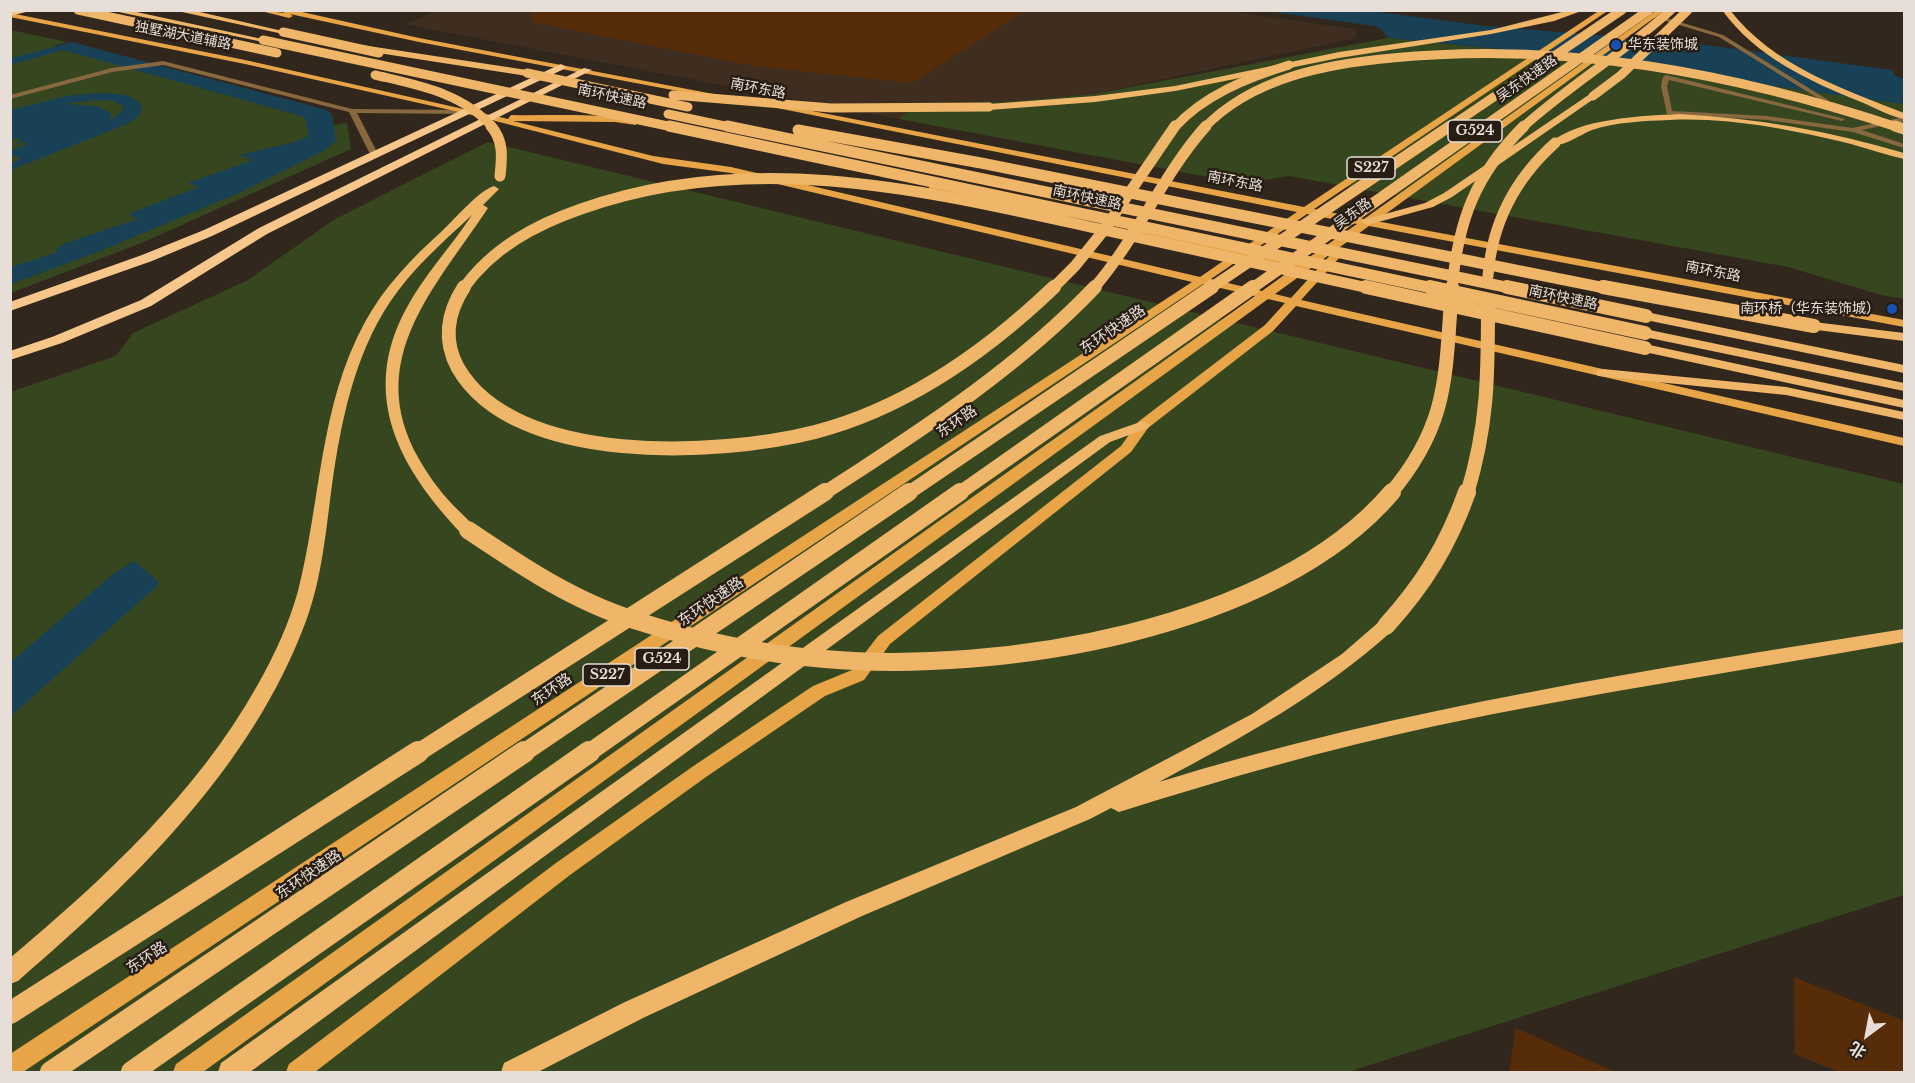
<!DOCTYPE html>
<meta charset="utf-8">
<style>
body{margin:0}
#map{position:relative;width:1915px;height:1083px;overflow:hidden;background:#32271c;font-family:"Libre Baskerville","Noto Sans SC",serif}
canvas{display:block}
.frame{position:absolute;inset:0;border:12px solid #e6ded7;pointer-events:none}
.north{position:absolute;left:1837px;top:1005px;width:60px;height:60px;-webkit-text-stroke:4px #281d13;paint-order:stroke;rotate:212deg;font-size:16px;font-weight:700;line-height:24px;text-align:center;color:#e6ded7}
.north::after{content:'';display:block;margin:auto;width:21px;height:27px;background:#e6ded7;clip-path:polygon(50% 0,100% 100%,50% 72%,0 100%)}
</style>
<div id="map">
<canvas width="1915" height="1083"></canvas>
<div class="frame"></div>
<div class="north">北</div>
</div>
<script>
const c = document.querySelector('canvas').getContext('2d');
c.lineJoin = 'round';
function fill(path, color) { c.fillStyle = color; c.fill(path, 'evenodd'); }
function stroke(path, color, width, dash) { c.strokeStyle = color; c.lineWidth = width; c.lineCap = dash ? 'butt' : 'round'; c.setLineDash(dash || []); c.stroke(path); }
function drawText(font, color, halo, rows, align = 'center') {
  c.font = font + ' "Libre Baskerville","Noto Sans SC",serif'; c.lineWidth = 5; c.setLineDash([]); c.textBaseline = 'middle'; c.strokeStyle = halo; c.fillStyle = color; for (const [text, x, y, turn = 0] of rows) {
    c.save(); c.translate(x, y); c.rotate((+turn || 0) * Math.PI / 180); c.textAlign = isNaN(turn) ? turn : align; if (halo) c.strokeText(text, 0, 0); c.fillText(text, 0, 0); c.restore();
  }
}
const built = new Path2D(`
 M 442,10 L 1221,10 L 1355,29 L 1356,38 L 1094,94 L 1017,101 L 915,105 L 899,119 L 403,24 Z`);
const green = new Path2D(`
 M 11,30 L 67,42 L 53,46 L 334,125 L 347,123 L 351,149 L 144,242 L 11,293 Z
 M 1388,38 L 1510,50 L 1904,104 L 1904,299 L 1881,295 L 1788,267 L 1289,176 L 1253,182 L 1229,181 L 899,119 L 915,105 L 1017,101 L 1094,94 Z
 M 488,142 L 1904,484 L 1904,895 L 1354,1070 L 1353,1072 L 11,1072 L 10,392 L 116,356 L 133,333 L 248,280 L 335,219 Z`);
const water = new Path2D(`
 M 1266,11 L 1370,11 L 1486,26 L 1683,42 L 1892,70 L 1894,75 L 1904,79 L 1904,96 L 1902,98 L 1903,104 L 1510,50 L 1388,38 L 1382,30 L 1375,26 Z
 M 72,42 L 327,110 L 332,115 L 336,141 L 325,150 L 239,193 L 105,249 L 11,284 L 11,267 L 58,252 L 55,250 L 66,243 L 135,220 L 137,218 L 129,215 L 133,212 L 199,187 L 188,183 L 253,160 L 239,155 L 291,143 L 309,136 L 305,118 L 302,116 L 63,50 L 11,65 L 11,58 Z
 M 97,93 C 113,94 132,92 142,106 L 140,115 L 127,124 L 11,170 L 11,163 L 20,159 L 11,154 L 11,150 L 28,144 L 23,142 L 11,146 L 21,141 L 16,138 L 11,140 L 11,110 L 66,96 ZM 95,100 L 113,101 L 123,106 L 123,110 L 111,120 L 110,112 L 96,106 L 63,104 Z
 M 134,561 L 159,582 L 157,586 L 11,716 L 11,662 L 113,574 Z`);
const building = new Path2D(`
 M 534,10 L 1026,10 L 912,83 L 754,66 L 532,22 Z
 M 1794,977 L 1905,1021 L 1905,1072 L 1839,1072 L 1795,1054 Z
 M 1516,1028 L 1615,1072 L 1509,1072 Z`);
const service = new Path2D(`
 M 1629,10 L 1640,10 L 1723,35 L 1828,100 L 1839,112 L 1834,113 L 1824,102 L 1719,37 Z
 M 163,61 L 352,109 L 468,110 L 471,112 L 468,114 L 357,113 L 379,156 L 375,158 L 371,156 L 349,112 L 163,65 L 112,72 L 10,99 L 10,95 L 112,68 Z
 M 1666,75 L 1845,119 L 1842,121 L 1669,80 L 1667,86 L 1672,111 L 1767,116 L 1852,128 L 1904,117 L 1904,121 L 1862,130 L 1904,144 L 1904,148 L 1853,132 L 1767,120 L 1667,114 L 1661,86 L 1663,77 Z`);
const primary = new Path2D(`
 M 257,10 L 285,13 L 278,10 L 293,10 L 419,38 L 724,96 L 720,99 L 419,42 L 290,14 L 293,16 L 289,18 Z
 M 1600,10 L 1609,10 L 1314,209 L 1364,219 L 1657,10 L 1665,10 L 1376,221 L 1904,320 L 1904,327 L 1369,226 L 1275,294 L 1291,298 L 1332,253 L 1340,253 L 1340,257 L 1301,300 L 1904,438 L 1904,446 L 1296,306 L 1273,331 L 1148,428 L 1131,452 L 890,644 L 864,680 L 825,696 L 706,777 L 570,875 L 315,1072 L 286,1072 L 289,1064 L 556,863 L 692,767 L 813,686 L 852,670 L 878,636 L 1121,446 L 1138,422 L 1265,325 L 1285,303 L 1268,299 L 203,1072 L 173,1072 L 176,1064 L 1255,296 L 1203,284 L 23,1072 L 10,1072 L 10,1054 L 1192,282 L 731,173 L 663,164 L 468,114 L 245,64 L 10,17 L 10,13 L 245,60 L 508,119 L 511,115 C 552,116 596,112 636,121 L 636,125 L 615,122 L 513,121 L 653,156 L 731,167 L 1200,277 L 1232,255 L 1132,233 L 1127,230 L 1132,227 L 1240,250 L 1297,212 L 757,104 L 761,101 L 1304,207 ZM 1307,214 L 1357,224 L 1301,263 L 1251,252 ZM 1243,257 L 1294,268 L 1262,291 L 1211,279 Z
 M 932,185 L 988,197 L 993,200 L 988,203 L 929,190 L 929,186 Z`);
const trunk = new Path2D(`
 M 109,10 L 127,10 L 267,40 L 263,42 Z
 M 173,10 L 191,10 L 287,32 L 283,34 Z
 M 1570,10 L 1584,10 L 1554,21 L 1491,34 L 1339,58 L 1175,91 L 1095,102 L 989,110 L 984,107 L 989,104 L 1095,96 L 1175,86 L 1339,52 L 1491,30 Z
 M 1722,10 L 1730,10 C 1772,65 1843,89 1904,113 L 1904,119 C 1890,116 1875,108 1861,102 C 1809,81 1756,57 1722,10 Z
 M 362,45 L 527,70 L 531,73 L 527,76 L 359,50 L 359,46 Z
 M 1590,94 L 1598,96 L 1452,197 L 1433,207 L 1371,224 L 1367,225 L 1361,222 L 1363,220 L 1425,203 L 1444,193 Z
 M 1679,114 C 1756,118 1830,131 1904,153 L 1904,159 C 1887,155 1869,149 1851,144 C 1793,130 1730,117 1669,120 C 1644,121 1616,122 1592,130 C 1581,134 1560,150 1550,143 C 1579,118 1642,116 1679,114 Z
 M 494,186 L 499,189 L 483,205 L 488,208 C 437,286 362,359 419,459 C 428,475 439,490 451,503 C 459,512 470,520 476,530 L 474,534 L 462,534 C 400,469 359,396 406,309 C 424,275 451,247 472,215 C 443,242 412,269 390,302 C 354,356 341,422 332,485 C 326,530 322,578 306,621 C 252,767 134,881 18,981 L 10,984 L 10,958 C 103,880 197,793 257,686 C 274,656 289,624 298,591 C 321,501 319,406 365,322 C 384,287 412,258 441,232 C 454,220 478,191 494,186 Z
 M 1646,312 L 1904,365 L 1904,373 L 1641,319 L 1640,316 Z
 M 1814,322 L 1904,333 L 1904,341 L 1809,329 L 1808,326 L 1809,323 Z
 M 1645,329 L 1904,383 L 1904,391 L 1640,336 L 1638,333 L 1640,330 Z
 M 1645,344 L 1904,400 L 1904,408 L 1640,351 L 1638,348 Z
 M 1603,369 L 1786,387 L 1904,412 L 1904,420 L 1786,395 L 1598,376 L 1596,373 L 1598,370 Z
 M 1143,421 L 1150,425 L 1148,428 L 1110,442 L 250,1072 L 218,1072 L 221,1063 L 1100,436 Z
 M 1386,620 L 1392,621 L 1395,626 L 1392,631 C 1321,695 1243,737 1159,782 C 1402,707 1653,669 1904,629 L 1904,642 C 1748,670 1590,693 1435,726 C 1328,749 1224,779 1119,812 L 1111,808 L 1090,819 L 862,916 L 643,1018 L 538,1072 L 501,1072 L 504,1063 L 625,1002 L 846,902 L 1076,807 L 1252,714 L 1342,654 L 1380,621 Z`);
const motorway = new Path2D(`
 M 27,10 L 26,12 L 10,16 L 10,11 Z
 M 561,64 L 566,67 L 564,69 L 212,236 L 152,261 L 10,311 L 10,302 L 142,255 L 204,230 Z
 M 584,68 L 592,70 L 267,234 L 151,306 L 62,343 L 10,360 L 10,351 L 52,337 L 141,300 L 259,228 Z`);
const trunkBridgeFar4 = new Path2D(`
 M 78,10 L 277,53
 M 283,32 L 379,53
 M 263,40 L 677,128
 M 527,73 L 688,107
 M 375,75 C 417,85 464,93 493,128
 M 673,95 L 831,108 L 989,107
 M 1593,96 L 1621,75 L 1688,10
 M 668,114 L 734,128
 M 1174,128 C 1204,95 1247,78 1289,65
 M 1204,128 C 1252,78 1326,64 1392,58 C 1566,41 1734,73 1900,128
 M 1448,128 L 1622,10
 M 1481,128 L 1649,10
 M 1522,128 C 1569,85 1624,53 1671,10`);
const trunkBridgeFar3 = new Path2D(`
 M 491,126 C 504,141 502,158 500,176
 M 669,126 L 1437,289
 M 727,126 L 1515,289
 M 1895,126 L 1904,129
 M 798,130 L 981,163 L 1610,289
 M 1104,230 L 1373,289
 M 1104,230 L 1175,126
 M 1488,276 C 1492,223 1516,178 1555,143
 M 463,289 C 492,248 535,225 581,209 C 754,147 931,192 1104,230
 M 1052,289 L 1075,266 L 1104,230
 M 1093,289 C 1137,239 1162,175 1206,126
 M 1209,289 L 1450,126
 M 1251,289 L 1483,126
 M 1452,289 C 1458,221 1475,175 1524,126`);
const trunkBridgeFar2 = new Path2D(`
 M 464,287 C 447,313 443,341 458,368 C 515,467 720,456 815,432 C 907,408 986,352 1054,287
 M 1366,287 L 1645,348
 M 1430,287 L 1645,333
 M 1507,287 L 1646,316
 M 1603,287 L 1814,326
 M 823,494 C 918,432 1016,370 1095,287
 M 907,494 L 1212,287
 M 958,494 L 1253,287
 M 1390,494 C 1450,423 1445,374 1452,287
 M 1467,494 C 1488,425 1488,375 1488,305`);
const trunkBridgeFar1 = new Path2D(`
 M 468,530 C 520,565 573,601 634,620 C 696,640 760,654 825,659 C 997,674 1274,631 1392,492
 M 1386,626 C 1424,584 1448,545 1467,492
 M 416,754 L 825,492
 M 522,754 L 909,492
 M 587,754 L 960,492`);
const trunkBridge = new Path2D(`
 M 10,1013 L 418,752
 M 51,1072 L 524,752
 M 132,1072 L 589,752`);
const markers = [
 [1616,45,6,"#1a4fb4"],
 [1892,309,6,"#1a4fb4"]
];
const farStreetnames = [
 ["独墅湖大道辅路",183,36,11],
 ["吴东快速路",1527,79,-35],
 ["南环东路",758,89,11],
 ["南环快速路",612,97,12],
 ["南环东路",1235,182,11],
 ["南环快速路",1087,198,12],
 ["吴东路",1353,214,-36],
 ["南环东路",1713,272,11],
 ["南环快速路",1563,298,12]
];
const farPoinames = [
 ["华东装饰城",1628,45],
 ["南环桥（华东装饰城）",1880,309,"right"]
];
const shields = [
 [1475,131,54],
 [1371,168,48],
 [662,659,54],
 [607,675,48]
];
const shieldNames = [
 ["G524",1475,131],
 ["S227",1371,168],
 ["G524",662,659],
 ["S227",607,675]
];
const streetNames = [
 ["东环快速路",1113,330,-34],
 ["东环路",957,422,-34],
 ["东环快速路",711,602,-34],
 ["东环路",552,690,-34],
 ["东环快速路",309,875,-34],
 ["东环路",147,958,-33]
];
fill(built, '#3f2e1f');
fill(green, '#364720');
fill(water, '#184156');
fill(building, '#572c08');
fill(service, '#88683f');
fill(primary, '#e8a548');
fill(trunk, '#efb669');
fill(motorway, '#f6c68a');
stroke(trunkBridgeFar4, '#efb669', 9);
stroke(trunkBridgeFar3, '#efb669', 11);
stroke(trunkBridgeFar2, '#efb669', 14);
stroke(trunkBridgeFar1, '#efb669', 18);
stroke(trunkBridge, '#efb669', 22);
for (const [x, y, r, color] of markers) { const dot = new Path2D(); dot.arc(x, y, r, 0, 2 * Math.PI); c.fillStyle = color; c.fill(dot); stroke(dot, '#281d13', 2); }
drawText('14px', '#e6ded7', '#281d13', farStreetnames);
drawText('14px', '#e6ded7', '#281d13', farPoinames, 'left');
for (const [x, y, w] of shields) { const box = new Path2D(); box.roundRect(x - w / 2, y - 11, w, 22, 4.5); c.fillStyle = '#281d13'; c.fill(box); stroke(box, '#e6ded7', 1.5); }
drawText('bold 14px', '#e6ded7', null, shieldNames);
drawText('15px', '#e6ded7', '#281d13', streetNames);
</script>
